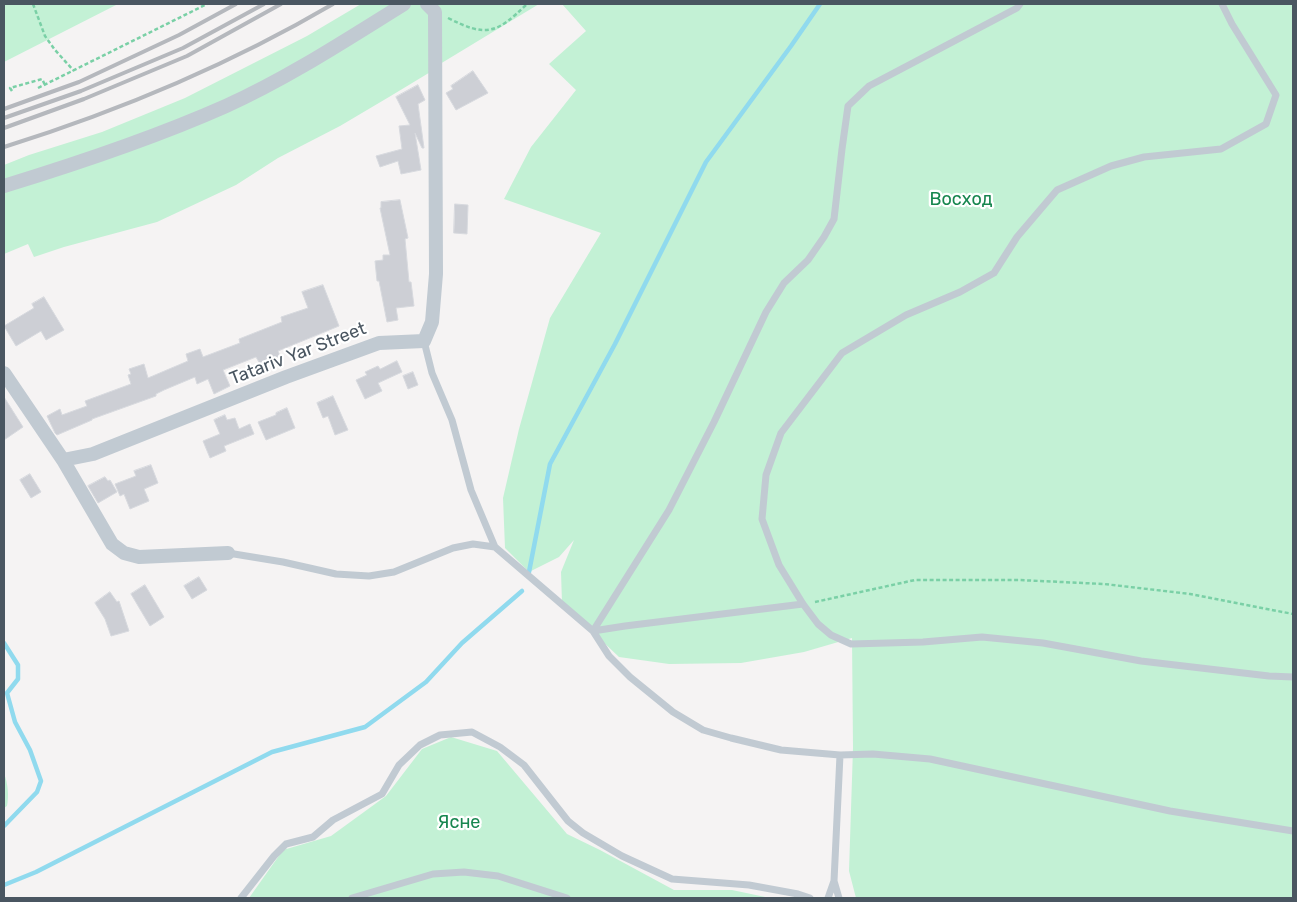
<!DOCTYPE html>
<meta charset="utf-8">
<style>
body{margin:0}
#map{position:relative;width:1297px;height:902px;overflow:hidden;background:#f5f3f3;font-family:Rubik,sans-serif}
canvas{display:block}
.frame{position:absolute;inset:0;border:5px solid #4a5661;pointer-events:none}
</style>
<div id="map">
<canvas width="1297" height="902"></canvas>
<div class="frame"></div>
</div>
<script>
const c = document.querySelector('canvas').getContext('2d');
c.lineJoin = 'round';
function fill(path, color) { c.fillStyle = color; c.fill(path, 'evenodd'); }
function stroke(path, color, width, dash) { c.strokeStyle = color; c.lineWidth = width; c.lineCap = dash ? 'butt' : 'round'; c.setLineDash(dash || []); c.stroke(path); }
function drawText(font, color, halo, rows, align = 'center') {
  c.font = font + ' Rubik,sans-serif'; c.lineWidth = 4.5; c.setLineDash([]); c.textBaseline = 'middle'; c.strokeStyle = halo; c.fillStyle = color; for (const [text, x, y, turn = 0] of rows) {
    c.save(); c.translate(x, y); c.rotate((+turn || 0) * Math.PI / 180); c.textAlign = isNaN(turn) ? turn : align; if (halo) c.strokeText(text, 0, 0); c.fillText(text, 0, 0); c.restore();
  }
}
const green = new Path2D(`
 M 4,4 L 118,4 L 4,62 Z
 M 361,4 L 539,4 L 440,64 L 432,71 L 389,97 L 340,126 L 278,158 L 236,185 L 157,222 L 64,247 L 34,257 L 28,244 L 4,254 L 4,165 L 29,155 L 102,132 L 185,98 L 307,36 Z
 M 562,4 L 1293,4 L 1293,898 L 856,898 L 849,871 L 853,748 L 852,638 L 804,652 L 741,663 L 669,664 L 619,657 L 562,603 L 561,572 L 574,540 L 559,557 L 529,572 L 505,548 L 503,498 L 519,429 L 550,318 L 601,233 L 504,199 L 531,147 L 576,90 L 549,64 L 586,31 Z
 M 451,737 L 497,751 L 567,834 L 600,850 L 674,890 L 732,890 L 770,898 L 249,898 L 283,850 L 331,836 L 386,796 L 422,749 Z
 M 4,773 C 8,784 9,795 7,806 L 4,808 Z`);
const stream = new Path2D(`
 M 529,572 L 550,464 L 615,344 L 706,162 L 791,46 L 820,4
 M 4,643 L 18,665 L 18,679 L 7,693 L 15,722 L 30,750 L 41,781 L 37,792 L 4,826
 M 4,885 L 36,872 L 272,752 L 365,727 L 426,682 L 462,643 L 522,591`);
const building = new Path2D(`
 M 473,71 L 488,93 L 456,110 L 446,93 L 453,89 L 451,86 Z
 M 418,85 L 425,100 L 418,104 L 424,148 L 422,148 L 415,133 L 421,170 L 401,174 L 398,161 L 380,167 L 376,156 L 402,149 L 399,126 L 410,125 L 396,97 Z
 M 400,200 L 408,238 L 405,239 L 409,282 L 411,282 L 414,306 L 396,308 L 398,320 L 387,322 L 379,281 L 377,281 L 375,261 L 383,260 L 383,255 L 390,255 L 380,208 L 381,208 L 381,202 Z
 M 455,204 L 468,205 L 467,234 L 454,233 Z
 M 323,285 L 339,326 L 278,351 L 280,356 L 260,364 L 256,357 L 223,370 L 230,386 L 214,394 L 208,379 L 197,384 L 195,377 L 164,390 L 156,394 L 156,396 L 92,419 L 92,420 L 57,435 L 55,433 L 47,416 L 60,409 L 62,415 L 87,406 L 85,401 L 131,384 L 128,375 L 131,374 L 129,369 L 144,364 L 148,378 L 188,361 L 186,354 L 200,349 L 203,357 L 240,343 L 239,339 L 282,322 L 281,317 L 308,308 L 302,292 Z
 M 44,297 L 64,330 L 46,340 L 41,331 L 16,346 L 4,326 L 34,308 L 32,304 Z
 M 397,361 L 402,372 L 378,383 L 382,391 L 365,399 L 356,380 L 367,375 L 365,372 L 378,366 L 380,369 Z
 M 413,372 L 418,385 L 408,389 L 403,376 Z
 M 333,396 L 348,430 L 335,435 L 328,416 L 323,418 L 317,403 Z
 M 4,397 L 23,427 L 4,440 Z
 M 287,408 L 295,428 L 266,440 L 258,422 L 276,415 L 276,413 Z
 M 225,415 L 227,420 L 235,418 L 239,429 L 250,424 L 254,434 L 224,446 L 226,451 L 210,458 L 203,441 L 220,434 L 214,420 Z
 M 151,465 L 158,483 L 144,489 L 149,501 L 130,509 L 124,494 L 120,496 L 115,484 L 136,476 L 134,471 Z
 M 30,474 L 41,492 L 31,498 L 20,480 Z
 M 105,477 L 108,481 L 110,480 L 117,492 L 98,503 L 88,486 Z
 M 199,577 L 207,590 L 192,599 L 184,586 Z
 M 145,585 L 164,617 L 150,626 L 131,594 Z
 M 110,592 L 117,602 L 119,601 L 129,631 L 111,636 L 105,619 L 95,603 Z`);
const path = new Path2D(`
 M 33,4 L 45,36 L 55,50 L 74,71
 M 448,18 C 487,38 497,33 527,4
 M 38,88 L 207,4
 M 12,91 L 10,88 L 42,79 L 45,85
 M 815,602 L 915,580 L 1019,580 L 1104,584 L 1190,594 L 1293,614`);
const lane = new Path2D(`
 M 1222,4 L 1232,24 L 1276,95 L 1266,124 L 1221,149 L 1144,157 L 1111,166 L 1057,190 L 1017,237 L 994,273 L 960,292 L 906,315 L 842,353 L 781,433 L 766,475 L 762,519 L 779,565 L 803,604 L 818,624 L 831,635 L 851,644 L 923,642 L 982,637 L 1043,643 L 1141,661 L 1269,676 L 1293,677
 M 424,341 L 432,373 L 452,420 L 471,490 L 495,547
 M 228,553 L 283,562 L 336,574 L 369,576 L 394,572 L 453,548 L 473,544 L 495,547 L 593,631 L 609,656 L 630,677 L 673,712 L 703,730 L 731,738 L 781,750 L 840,755 L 873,754 L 930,759 L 1170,811 L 1293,831
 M 593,631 L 669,510 L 714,422 L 766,312 L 784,283 L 808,260 L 824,237 L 834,219 L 842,149 L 848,106 L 869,86 L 1017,8 L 1020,4
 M 593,631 L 625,626 L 803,604
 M 241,898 L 274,856 L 286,844 L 313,837 L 333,820 L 382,794 L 399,765 L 420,745 L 440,735 L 472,732 L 500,747 L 524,765 L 568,821 L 583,833 L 622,856 L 672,879 L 749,885 L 798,894 L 810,898
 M 352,898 L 433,874 L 464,872 L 498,876 L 567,898
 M 828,898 L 834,881
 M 839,898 L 834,881 L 840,755`);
const street = new Path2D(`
 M 4,186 C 79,163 154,138 226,106 C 288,78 346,40 404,4
 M 4,373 L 63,460 L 112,544 L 124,553 L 139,557 L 228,553
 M 63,460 L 93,454 L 286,377 L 379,343 L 424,341 L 432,322 L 436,274 L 435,12 L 427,4`);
const rail = new Path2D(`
 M 4,109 L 79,82 L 179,35 L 236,4
 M 4,118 L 81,91 L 183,48 L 264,4
 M 4,128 L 84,99 L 187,56 L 281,4
 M 4,147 C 119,111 229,65 333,4`);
const parkNames = [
 ["Восход",961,200],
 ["Ясне",459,823]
];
const streetNames = [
 ["Tatariv Yar Street",298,354,-21]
];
fill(green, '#c3f1d5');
stroke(stream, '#90daee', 4.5);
fill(building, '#cdcfd5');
stroke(building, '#d7d9de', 1);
stroke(path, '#7ad0a6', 2.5, [4, 2.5]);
stroke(lane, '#c1cad2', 7);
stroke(street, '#c1cad2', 14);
stroke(rail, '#b5b8bd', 4);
drawText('18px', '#17864f', '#fff', parkNames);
drawText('18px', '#4a5661', '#fff', streetNames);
</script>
